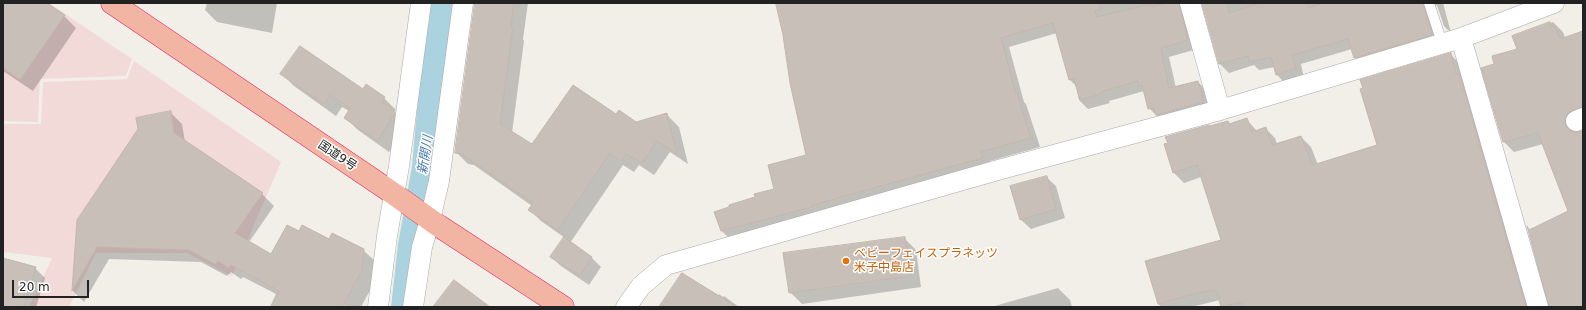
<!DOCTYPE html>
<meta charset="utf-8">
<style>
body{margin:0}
#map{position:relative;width:1586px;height:310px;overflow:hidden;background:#f2efe9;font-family:"DejaVu Sans",sans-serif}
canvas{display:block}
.frame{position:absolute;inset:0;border:4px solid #222;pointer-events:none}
.scale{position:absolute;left:12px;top:280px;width:77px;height:18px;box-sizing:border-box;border:2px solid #222;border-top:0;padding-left:5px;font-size:12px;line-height:14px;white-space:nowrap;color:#222;-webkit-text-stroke:3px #fff;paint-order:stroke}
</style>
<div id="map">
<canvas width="1586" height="310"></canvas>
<div class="frame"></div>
<div class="scale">20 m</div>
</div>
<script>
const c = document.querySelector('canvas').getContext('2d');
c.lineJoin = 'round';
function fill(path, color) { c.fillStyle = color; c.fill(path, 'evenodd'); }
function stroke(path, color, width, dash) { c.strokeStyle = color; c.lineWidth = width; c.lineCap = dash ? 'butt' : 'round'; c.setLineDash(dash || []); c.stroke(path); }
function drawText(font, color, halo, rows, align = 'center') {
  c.font = font + ' "DejaVu Sans","Noto Sans JP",sans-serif'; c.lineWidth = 3; c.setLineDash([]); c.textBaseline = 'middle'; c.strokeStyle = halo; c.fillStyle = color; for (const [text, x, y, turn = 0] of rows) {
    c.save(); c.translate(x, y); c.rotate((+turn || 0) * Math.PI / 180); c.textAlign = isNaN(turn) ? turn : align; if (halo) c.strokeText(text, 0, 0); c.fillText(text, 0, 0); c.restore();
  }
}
const commercial = new Path2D(`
 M 3,3 L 49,3 L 132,59 L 126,76 L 40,79 L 38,122 L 3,121 Z
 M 134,61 L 281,162 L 232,276 L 187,253 L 96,253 L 69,307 L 29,307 L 52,258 L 3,252 L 3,124 L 41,124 L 43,82 L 127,79 Z`);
const water = new Path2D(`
 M 431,3 L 457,3 L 433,177 L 407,307 L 391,307 L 398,244 L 412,166 L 419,87 Z`);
const shadow = new Path2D(`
 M 3,3 L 45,3 L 64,16 L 76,28 L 33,91 L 3,71 Z
 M 207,3 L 277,3 L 272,33 L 217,22 L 205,10 Z
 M 476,3 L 528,3 L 523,39 L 524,41 L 512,133 L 532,146 L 616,116 L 636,123 L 666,114 L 679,127 L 688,164 L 670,152 L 654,175 L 639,165 L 634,172 L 623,165 L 570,243 L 592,258 L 601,267 L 589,285 L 561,266 L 551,257 L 565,238 L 541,221 L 529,209 L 532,206 L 474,165 L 468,164 L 456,152 Z
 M 777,3 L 1192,3 L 1197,49 L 1169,57 L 1176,88 L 1198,82 L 1207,91 L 1212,111 L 1158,117 L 1149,108 L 1144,91 L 1109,101 L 1110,103 L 1088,109 L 1079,100 L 1076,86 L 1070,80 L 1057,33 L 1009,47 L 1024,102 L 1026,104 L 1040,147 L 990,161 L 991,167 L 731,240 L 722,231 L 715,213 L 776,190 L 807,156 Z
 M 1203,3 L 1443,3 L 1451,33 L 1444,26 L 1437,5 L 1433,8 L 1441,44 L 1364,67 L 1355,58 L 1352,49 L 1301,64 L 1304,78 L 1286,84 L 1277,75 L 1275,67 L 1259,70 L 1254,65 L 1229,73 L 1220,64 Z
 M 1553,22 L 1563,32 L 1565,38 L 1583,32 L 1583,119 L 1574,130 L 1575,133 L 1583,131 L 1583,307 L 1550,307 L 1529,229 L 1530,231 L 1569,211 L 1543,144 L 1514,152 L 1504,142 L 1483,68 L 1495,65 L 1518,50 L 1513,37 Z
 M 1450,54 L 1460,64 L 1532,307 L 1222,307 L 1220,300 L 1191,307 L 1162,307 L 1158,304 L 1222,240 L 1201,177 L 1184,183 L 1174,173 L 1165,145 L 1210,127 L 1228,122 L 1231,125 L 1247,120 L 1257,131 L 1266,129 L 1275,138 L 1277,144 L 1301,137 L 1311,147 L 1318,165 L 1378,146 Z
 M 282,74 L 363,90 L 384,98 L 396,110 L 394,112 L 406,124 L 406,128 L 389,152 L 358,130 L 346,118 L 349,111 L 342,107 L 336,116 L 294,86 Z
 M 170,112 L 182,124 L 185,142 L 262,194 L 274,206 L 249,242 L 272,255 L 299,233 L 363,250 L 376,262 L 374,283 L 361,307 L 348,307 L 341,304 L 334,307 L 270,307 L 276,294 L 243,277 L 241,279 L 231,272 L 227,276 L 201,262 L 109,259 L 84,302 L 73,291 L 78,220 Z
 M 1046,177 L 1056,186 L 1065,218 L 1031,229 L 1021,220 L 1011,187 Z
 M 904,238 L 916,250 L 921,287 L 802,304 L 790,292 Z
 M 3,259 L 35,268 L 45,278 L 36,307 L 3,307 Z
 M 1058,288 L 1070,300 L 1072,307 L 991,307 Z
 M 719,294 L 723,297 L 724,296 L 739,307 L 660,307 L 718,296 Z`);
const building = new Path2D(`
 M 3,3 L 47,3 L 65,15 L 20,80 L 3,68 Z
 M 475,3 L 514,3 L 511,27 L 513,28 L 500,124 L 532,144 L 573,85 L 616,114 L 619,110 L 636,122 L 667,113 L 677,154 L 657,141 L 642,163 L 626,154 L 621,161 L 610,153 L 558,230 L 528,210 L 533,203 L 463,155 L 463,154 L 455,153 Z
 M 776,3 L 1100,3 L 1101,9 L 1095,11 L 1097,17 L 1151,4 L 1152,7 L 1165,3 L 1179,3 L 1188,40 L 1161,48 L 1169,88 L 1198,81 L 1204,102 L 1156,115 L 1153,108 L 1148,109 L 1142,85 L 1139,86 L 1138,81 L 1101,92 L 1101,94 L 1080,100 L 1074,79 L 1069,80 L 1053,23 L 1001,38 L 1016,94 L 1017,93 L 1031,138 L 981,152 L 983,158 L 841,197 L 811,206 L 812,207 L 721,231 L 714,212 L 729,207 L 729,205 L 755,197 L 754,194 L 774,189 L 768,165 L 806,155 L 790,83 L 783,35 Z
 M 1202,3 L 1227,3 L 1229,13 L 1260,3 L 1307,3 L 1309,8 L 1322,3 L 1423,3 L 1432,35 L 1354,58 L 1348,39 L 1292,55 L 1296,68 L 1276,75 L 1271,57 L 1249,62 L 1248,56 L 1219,64 Z
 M 1550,22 L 1552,27 L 1555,26 L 1560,39 L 1583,31 L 1583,107 L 1571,111 L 1567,114 L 1565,120 L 1566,126 L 1569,130 L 1575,132 L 1583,131 L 1583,307 L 1549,307 L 1527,226 L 1529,230 L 1568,211 L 1538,133 L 1503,142 L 1481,68 L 1494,64 L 1492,56 L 1517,49 L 1512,36 Z
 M 300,46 L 363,89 L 366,84 L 385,97 L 382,102 L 395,112 L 394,115 L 377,141 L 344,118 L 350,108 L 330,95 L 324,104 L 280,74 Z
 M 1451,53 L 1456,74 L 1459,73 L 1526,307 L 1244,307 L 1242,302 L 1221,307 L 1216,290 L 1197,293 L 1158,304 L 1145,261 L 1221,240 L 1197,165 L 1173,173 L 1164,144 L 1168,143 L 1165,137 L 1209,125 L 1210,126 L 1228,121 L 1229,124 L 1247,118 L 1252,132 L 1266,127 L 1272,145 L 1301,136 L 1313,165 L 1377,145 L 1360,89 L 1363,88 L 1360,80 Z
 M 171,111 L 174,133 L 263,193 L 235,233 L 271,254 L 287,225 L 299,231 L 302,225 L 329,239 L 332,233 L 364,249 L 362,270 L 343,307 L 271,307 L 279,291 L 231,265 L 229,268 L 218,261 L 215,264 L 189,250 L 97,247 L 72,291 L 77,220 L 138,129 L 136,118 Z
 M 1047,176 L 1056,209 L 1020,220 L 1010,186 Z
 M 564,237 L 592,257 L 580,276 L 550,257 Z
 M 905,237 L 910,276 L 789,293 L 783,253 Z
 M 3,258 L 36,267 L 24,307 L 3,307 Z
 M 682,273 L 737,307 L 659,307 Z
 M 454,280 L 490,307 L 433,307 Z`);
const service = new Path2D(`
 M 1429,3 L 1442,43`);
const minor = new Path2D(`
 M 1190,3 L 1220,110
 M 1461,38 L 1538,307
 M 1576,121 L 1583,118
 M 378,307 L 387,236 L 399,166 L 421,3
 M 413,307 L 422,247 L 430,220 L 439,181 L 463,3
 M 626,307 L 641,286 L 666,265 L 998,170 L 1220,110 L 1461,38 L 1554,3`);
const trunk = new Path2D(`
 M 112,3 L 394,194 L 439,226 L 563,307`);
const markers = [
 [846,261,4,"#e8710a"]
];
const streetNames = [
 ["国道9号",337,156,34]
];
const foodNames = [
 ["ベビーフェイスプラネッツ",854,254],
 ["米子中島店",854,268]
];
const waterNames = [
 ["新開川",426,155,-81]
];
fill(commercial, '#f2dad9');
fill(water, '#aad3df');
fill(shadow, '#0003');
fill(building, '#c7bfb8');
stroke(building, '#c4b6ab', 1);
stroke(service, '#a9a9a9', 11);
stroke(minor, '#a9a9a9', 21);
stroke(trunk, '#dc2a67', 23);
stroke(service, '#fff', 10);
stroke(minor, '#fff', 20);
stroke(trunk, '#f2b4a3', 22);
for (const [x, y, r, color] of markers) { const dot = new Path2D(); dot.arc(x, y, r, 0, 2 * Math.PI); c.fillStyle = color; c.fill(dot); stroke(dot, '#fff', 1.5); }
drawText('12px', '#222', '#fff', streetNames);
drawText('12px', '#c56008', '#fff', foodNames, 'left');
drawText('italic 13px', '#4a7aab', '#fff', waterNames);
</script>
